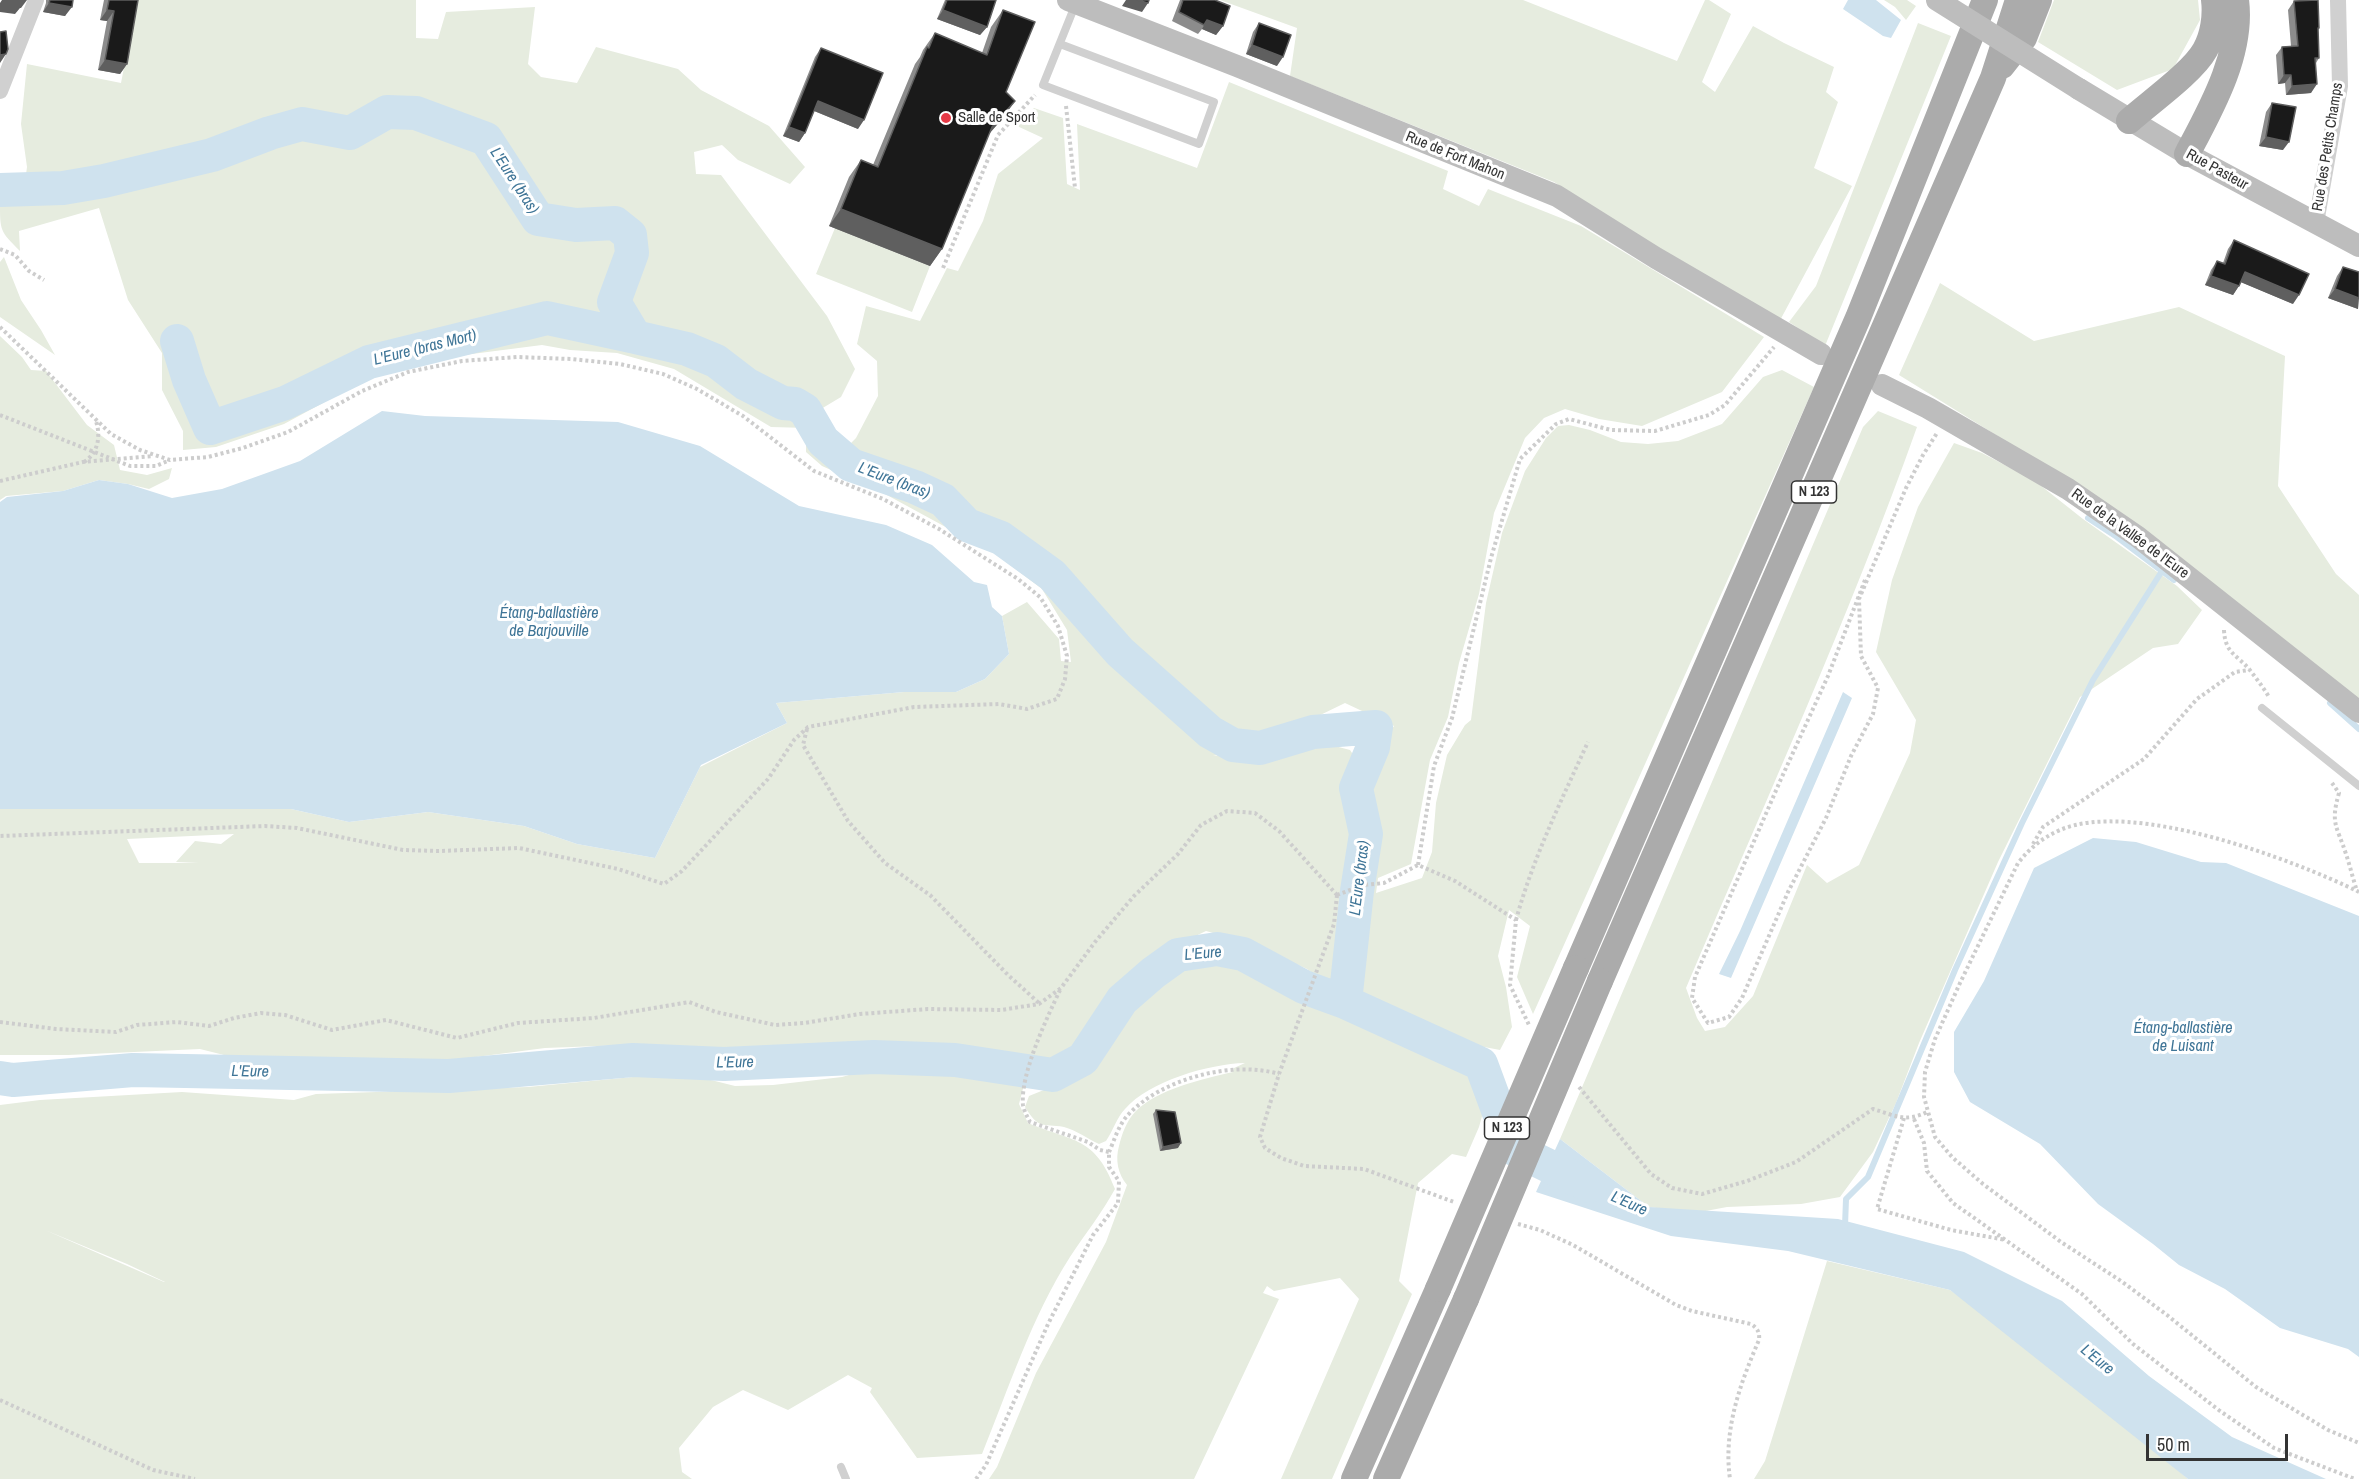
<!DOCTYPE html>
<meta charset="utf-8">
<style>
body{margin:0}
#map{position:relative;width:2359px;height:1479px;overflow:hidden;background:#fff;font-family:"Archivo Narrow",sans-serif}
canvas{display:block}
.scale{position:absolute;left:2146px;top:1434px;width:142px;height:27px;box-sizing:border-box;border:3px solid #333;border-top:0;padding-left:8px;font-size:18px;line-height:21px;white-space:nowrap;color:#333;-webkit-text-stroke:4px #fff;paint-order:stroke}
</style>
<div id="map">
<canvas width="2359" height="1479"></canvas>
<div class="scale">50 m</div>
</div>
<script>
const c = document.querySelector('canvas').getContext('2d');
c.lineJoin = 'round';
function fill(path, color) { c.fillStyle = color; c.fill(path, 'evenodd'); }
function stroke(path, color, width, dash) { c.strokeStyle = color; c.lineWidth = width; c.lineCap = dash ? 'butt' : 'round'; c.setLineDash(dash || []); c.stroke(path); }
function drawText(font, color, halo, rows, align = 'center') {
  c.font = font + ' "Archivo Narrow",sans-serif'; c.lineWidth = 6; c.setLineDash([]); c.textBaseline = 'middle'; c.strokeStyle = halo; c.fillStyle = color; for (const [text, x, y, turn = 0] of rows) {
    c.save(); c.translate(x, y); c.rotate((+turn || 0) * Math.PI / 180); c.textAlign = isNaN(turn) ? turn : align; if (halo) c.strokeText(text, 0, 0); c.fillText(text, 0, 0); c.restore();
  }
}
const green = new Path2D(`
 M 137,0 L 416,0 L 416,38 L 438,39 L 446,12 L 535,7 L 528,64 L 541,77 L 577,83 L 596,47 L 678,69 L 701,90 L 769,126 L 805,167 L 790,184 L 738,160 L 722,145 L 694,152 L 696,174 L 721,175 L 827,316 L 855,369 L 841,397 L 821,409 L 794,397 L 808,428 L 771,427 L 674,369 L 617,353 L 570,350 L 542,345 L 464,355 L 409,366 L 371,377 L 284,424 L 216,447 L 183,450 L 183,431 L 162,390 L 162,353 L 128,300 L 99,208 L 19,231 L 20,251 C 0,231 0,231 0,203 L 23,197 L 27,167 L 21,124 L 27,64 L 121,83 ZM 219,135 L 219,145 L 233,160 L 197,173 L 181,152 Z
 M 1220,0 L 1523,0 L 1677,61 L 1705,0 L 1709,0 L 1731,14 L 1702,82 L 1715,92 L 1753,26 L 1784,43 L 1834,67 L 1826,92 L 1838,102 L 1814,168 L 1852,186 L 1777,326 L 1554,182 L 1290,76 L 1297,28 Z
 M 1884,0 L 1907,0 L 1916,6 L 1906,20 L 1895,7 Z
 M 2054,0 L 2198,0 L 2200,20 L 2173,69 L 2117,90 L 2038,42 Z
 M 1918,23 L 1951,36 L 1825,346 L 1789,322 L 1816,286 Z
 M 1229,82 L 1448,171 L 1443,189 L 1479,206 L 1488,189 L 1581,226 L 1764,337 L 1722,392 L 1642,426 L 1599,419 L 1565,409 L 1544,418 L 1525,438 L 1494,513 L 1479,594 L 1459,663 L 1448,717 L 1430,760 L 1411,864 L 1378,878 L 1376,893 L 1422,878 L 1432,852 L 1436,803 L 1447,755 L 1465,725 L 1471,720 L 1486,603 L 1502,533 L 1525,471 L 1546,438 L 1558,426 L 1569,425 L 1590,430 L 1621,442 L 1648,444 L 1678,441 L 1722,424 L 1763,377 L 1782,370 L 1814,387 L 1533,1014 L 1517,977 L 1530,926 L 1509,910 L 1498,956 L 1506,987 L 1512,1027 L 1500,1050 L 1458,1042 L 1432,1024 L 1397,1014 L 1332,987 L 1307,969 L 1254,944 L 1206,931 L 1156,955 L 1121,984 L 1110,1009 L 1079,1051 L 1055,1064 L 918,1049 L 798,1056 L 625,1045 L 545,1048 L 391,1068 L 256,1063 L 200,1049 L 68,1055 L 0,1055 L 0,809 L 291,809 L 349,822 L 428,812 L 524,826 L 577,844 L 655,858 L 700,767 L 787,723 L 776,703 L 904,692 L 956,692 L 985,679 L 1009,654 L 1002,616 L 1027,602 L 1059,639 L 1061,661 L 1071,662 L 1067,630 L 1042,589 L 997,555 L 885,494 L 822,466 L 806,452 L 806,439 L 849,445 L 856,438 L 878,396 L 877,361 L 857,344 L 866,306 L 920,321 L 947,268 L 958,271 L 983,221 L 998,174 L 1043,138 L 1017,126 L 1034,108 L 1063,118 L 1067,184 L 1080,190 L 1077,124 L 1197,168 ZM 1345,703 L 1394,726 L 1363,769 L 1350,750 L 1316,741 L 1213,756 L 1275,737 ZM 234,834 L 221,844 L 195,841 L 176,862 L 199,863 L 139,863 L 127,839 Z
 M 835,228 L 930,266 L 912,312 L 816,274 Z
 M 4,257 L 21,300 L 41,330 L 55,355 L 0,317 L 0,262 Z
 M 1940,283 L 2034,341 L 2179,307 L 2285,356 L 2278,486 L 2336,574 L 2359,595 L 2359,699 L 2109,505 L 1899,375 Z
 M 0,336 L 22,357 L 31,370 L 46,371 L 87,425 L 114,445 L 120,470 L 147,475 L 172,468 L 169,479 L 149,489 L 128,484 L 99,480 L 63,491 L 6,496 L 0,500 Z
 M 1878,411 L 1917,427 C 1849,618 1765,802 1686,988 L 1697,1018 L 1705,1031 L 1725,1027 L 1753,996 L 1807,865 L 1827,883 L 1859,865 L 1910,753 L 1916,720 L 1876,652 L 1892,580 L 1918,507 L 1954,443 L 1982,453 L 2035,481 L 2083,519 L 2177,586 L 2202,610 L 2178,644 L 2153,648 L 2080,697 L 1998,862 L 1919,1043 L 1896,1103 L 1873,1152 L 1840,1197 L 1801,1204 L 1727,1207 L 1695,1213 L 1649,1207 L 1560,1139 L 1863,427 Z
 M 1210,956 L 1244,966 L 1280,991 L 1297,997 L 1314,995 L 1345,1011 L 1382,1024 L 1435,1052 L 1474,1070 L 1486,1102 L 1479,1127 L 1466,1157 L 1452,1154 L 1418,1183 L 1399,1281 L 1412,1294 L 1332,1479 L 1281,1479 L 1359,1299 L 1340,1278 L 1274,1291 L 1267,1286 L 1263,1293 L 1279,1299 L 1194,1479 L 989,1479 L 997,1467 L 1036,1373 L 1106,1242 L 1127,1185 C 1118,1174 1115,1160 1119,1146 C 1122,1134 1126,1122 1135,1112 C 1157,1089 1203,1079 1233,1072 L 1234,1068 L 1245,1063 C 1209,1064 1149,1081 1125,1109 C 1117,1117 1113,1131 1106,1141 L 1099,1144 C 1088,1139 1076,1130 1064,1127 C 1042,1123 1039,1130 1025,1107 L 1029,1096 L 1071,1079 L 1104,1057 L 1119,1026 L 1141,989 L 1172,970 Z
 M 894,1062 L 952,1066 L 989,1073 L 1026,1077 L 1019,1104 L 1028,1123 C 1073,1142 1095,1136 1115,1189 C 1102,1213 1085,1234 1070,1257 C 1031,1318 1009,1388 982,1454 L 917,1458 L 870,1392 L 872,1388 L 848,1375 L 788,1410 L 743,1390 L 713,1407 L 679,1448 L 682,1472 L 692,1479 L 0,1479 L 0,1105 L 40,1100 L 182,1092 L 294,1100 L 316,1094 L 528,1087 L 633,1077 L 691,1075 L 735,1086 L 773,1085 L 842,1077 ZM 45,1230 L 127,1264 L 165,1282 L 164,1282 Z
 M 1827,1261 L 1950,1290 L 2058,1365 L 2188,1479 L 1754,1479 L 1765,1461 Z`);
const water = new Path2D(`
 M 1848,0 L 1876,0 L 1901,20 L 1891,38 L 1883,36 L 1843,9 Z
 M 382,411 L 425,416 L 618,422 L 700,446 L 799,506 L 886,525 L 932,545 L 974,582 L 987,585 L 992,607 L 1002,616 L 1009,654 L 985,679 L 956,692 L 904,692 L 776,703 L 787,723 L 701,765 L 655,858 L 577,844 L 524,826 L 428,812 L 349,822 L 291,809 L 0,809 L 0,502 L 7,497 L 63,491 L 99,480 L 128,484 L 172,498 L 222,489 L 300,461 Z
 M 1843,692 L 1852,698 L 1731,978 L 1719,974 L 1740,931 Z
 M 2093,838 L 2136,842 L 2201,862 L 2226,863 L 2359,916 L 2359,1357 L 2348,1349 L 2280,1328 L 2225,1289 L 2179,1265 L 2153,1244 L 2098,1204 L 2040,1144 L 1970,1102 L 1954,1072 L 1954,1032 L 1984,981 L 2034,868 Z
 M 1560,1139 L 1649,1207 L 1838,1219 L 1964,1252 L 2062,1301 L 2149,1376 L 2232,1437 L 2326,1479 L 2188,1479 L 1950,1290 L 1788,1251 L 1671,1236 L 1536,1192 Z`);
const stream = new Path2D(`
 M 2088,518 L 2117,537 L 2162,571
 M 2330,703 L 2359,729
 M 1845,1226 L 1846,1199 L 1868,1177 L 1955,970 L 2022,823 L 2093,680 L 2162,571 L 2174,580`);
const river = new Path2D(`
 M 0,190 L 63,188 L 104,181 L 212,155 L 270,133 L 302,124 L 350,133 L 387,112 L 416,113 L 486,139 L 538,219 L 576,225 L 615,223 L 630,235 L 632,253 L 614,302 L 635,337 L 687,349 L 716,361 L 746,384 L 783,403 L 795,404 L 805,410 L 823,441 L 851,465 L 915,487 L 943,500 L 967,525 L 1001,538 L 1052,575 L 1120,652 L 1210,732 L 1233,745 L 1260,748 L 1313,732 L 1376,727 L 1373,747 L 1356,788 L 1366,834 L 1357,891 L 1345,1002
 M 177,341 L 189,380 L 210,428 L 285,403 L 369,362 L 547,318 L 635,337
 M 0,1078 L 13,1080 L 133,1070 L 449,1076 L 633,1060 L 724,1064 L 874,1057 L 955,1060 L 1053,1075 L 1083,1059 L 1122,1000 L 1153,973 L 1178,955 L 1217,949 L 1243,954 L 1304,987 L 1345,1002 L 1481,1064 L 1512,1148 L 1590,1186`);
const path = new Path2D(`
 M 1066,106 L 1075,188
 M 0,249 L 15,255 L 29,271 L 44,280
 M 943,268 L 998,135 L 1035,95
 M 0,327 L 111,434 L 140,450 L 170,460 L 208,457 L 243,448 L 288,432 L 362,391 L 408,372 L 462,361 L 517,357 L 571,359 L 620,364 L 663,374 L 697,389 L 743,416 L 814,471 L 883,499 L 939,529 L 1018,579 L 1040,597 L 1058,626 L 1067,656 L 1065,679 L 1057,699 L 1027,709 L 999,704 L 914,707 L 808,727 L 794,740 L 768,779 L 682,871 L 664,884 L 618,869 L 519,848 L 439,851 L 403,850 L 297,828 L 265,826 L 0,836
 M 0,415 L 130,466 L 156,466 L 170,460
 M 84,462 C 98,453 101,437 96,421
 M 0,481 L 83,462 L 153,456
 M 1865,580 L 1828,676 L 1781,779 L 1695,977 L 1692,998 L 1708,1023 L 1729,1017 L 1742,998 L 1788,892 L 1826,818 L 1851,756 L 1873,714 L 1878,688 L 1861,656 L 1859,599 L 1906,488 L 1923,455 L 1937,433
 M 2224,630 C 2225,653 2236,654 2249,669 C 2256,678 2263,687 2269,697
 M 807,729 L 803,745 L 848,821 L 885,863 L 930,895 L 1009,976 L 1039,1003
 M 2332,783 L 2339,793 C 2330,824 2337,826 2346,854 C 2350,866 2353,879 2357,891
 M 2033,844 L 2043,827 L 2144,759 L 2197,699 L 2235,672 L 2249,670
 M 1418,865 L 1434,766 L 1452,718 L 1491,558 L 1520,459 L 1556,424 L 1569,419 L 1611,430 L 1655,431 L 1709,415 L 1725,405 L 1774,347
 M 2359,892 C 2292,859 2132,799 2060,830 C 2042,838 2030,848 2018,863 L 1960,983 L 1935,1039 L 1925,1072 L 1924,1097 L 1935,1137 L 1952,1157 L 1983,1184 L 2061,1242 L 2121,1281 L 2167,1315 L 2256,1387 L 2328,1430 L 2359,1443
 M 1337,895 L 1334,924 L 1279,1074 L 1260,1137 L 1265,1148 L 1281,1158 L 1304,1166 L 1364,1169 L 1454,1202
 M 1337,895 L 1363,885 L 1384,883 L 1418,865 L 1455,881 L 1516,920 L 1510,985 L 1529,1025
 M 1516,920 C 1533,858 1561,801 1588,742
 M 0,1022 L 56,1029 L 116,1032 L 137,1025 L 177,1022 L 209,1026 L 234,1018 L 261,1013 L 285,1015 L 332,1030 L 386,1020 L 457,1038 L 518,1023 L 594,1018 L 689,1002 L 716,1012 L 775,1025 L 804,1023 L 860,1014 L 928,1009 L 1001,1010 L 1039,1004 L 1061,988 L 1095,942 L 1134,896 L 1178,854 L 1201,825 L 1227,811 L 1255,813 L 1279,831 L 1337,895
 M 1579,1087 L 1651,1174 L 1672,1188 L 1702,1194 L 1747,1181 L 1796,1162 L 1873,1109 C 1894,1115 1905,1123 1927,1112
 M 1904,1118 L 1877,1209 L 1951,1230 L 2006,1240
 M 1914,1119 L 1924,1143 L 1927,1171 L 1953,1203 L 2082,1294 L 2133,1344 L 2220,1411 L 2274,1448 L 2355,1479
 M 1109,1152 C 1114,1141 1119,1124 1128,1115 C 1161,1079 1232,1060 1279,1074
 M 1518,1224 L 1540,1230 L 1573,1245 L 1676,1305 L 1692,1311 L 1751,1324 C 1757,1328 1760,1332 1759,1340 C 1740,1384 1723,1430 1730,1479
 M 0,1400 L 153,1470 L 195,1479
 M 976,1479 L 986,1465 L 1048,1324 L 1093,1235 L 1118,1203 L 1119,1181 L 1109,1167 L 1109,1152 L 1100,1150 L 1088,1142 L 1030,1122 C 1027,1116 1024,1111 1023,1105 C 1020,1074 1047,1018 1060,990`);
const lane = new Path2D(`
 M 1060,44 L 1214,102 L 1199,144 L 1043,85 L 1076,3
 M 2262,708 L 2359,786
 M 841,1467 L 846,1479`);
const street = new Path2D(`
 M 0,91 L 36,0
 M 2316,223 L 2340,86 L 2338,0`);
const secondary = new Path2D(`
 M 1068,0 L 1237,66 L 1557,196 L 1656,258 L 1821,354
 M 2079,89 L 2187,154 L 2359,246
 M 1882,385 L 1928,408 L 2068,489 L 2138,537 L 2359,712`);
const primary = new Path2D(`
 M 2002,66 L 2024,38 L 2039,0
 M 2129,121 C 2149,103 2193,72 2205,50 C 2213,36 2216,16 2214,0
 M 2187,154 C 2211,109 2243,53 2236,0
 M 1576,968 L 1858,318 L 1985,0
 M 1600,981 L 1993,78 L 2018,0
 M 1354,1479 L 1438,1289
 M 1386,1479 L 1466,1299`);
const secondaryBridge = new Path2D(`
 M 1937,0 L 2079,89`);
const primaryBridge = new Path2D(`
 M 1438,1289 L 1576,968
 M 1466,1299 L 1600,981`);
const wall = new Path2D(`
 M 46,0 L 73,0 L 65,16 L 43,12 L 46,3 Z
 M 104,0 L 138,0 L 127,64 L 120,74 L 98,70 L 107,21 L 100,20 Z
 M 945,0 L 996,0 L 987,27 L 980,35 L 937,19 Z
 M 1180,0 L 1215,0 L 1223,26 L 1216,35 L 1202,29 L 1198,34 L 1172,21 Z
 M 2294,1 L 2319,28 L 2318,30 L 2319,58 L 2316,63 L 2311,93 L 2286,95 L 2285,83 L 2278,84 L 2276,55 L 2282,47 L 2291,46 L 2288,10 Z
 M 1003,10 L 1006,92 L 1003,118 L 989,134 L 942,249 L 930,266 L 829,226 L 849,177 L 861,160 L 873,165 L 915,64 L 920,57 L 923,50 L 935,33 L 982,53 L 991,27 Z
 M 1259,23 L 1277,66 L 1246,54 L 1253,32 Z
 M 821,48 L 858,129 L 814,111 L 805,133 L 799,142 L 783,136 L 815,57 Z
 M 2272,103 L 2283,150 L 2259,146 L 2266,112 Z
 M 2234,240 L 2293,304 L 2241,282 L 2233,295 L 2205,285 L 2211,270 L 2217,261 L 2223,263 L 2228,249 Z
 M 2343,267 L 2359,272 L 2358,309 L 2328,298 L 2337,276 Z
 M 1156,1110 L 1178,1148 L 1160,1151 L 1153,1114 Z`);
const shadedWall = new Path2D(`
 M 2,0 L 27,0 L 21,8 L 20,8 L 15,14 L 0,12 L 0,3 Z
 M 1126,0 L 1137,0 L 1148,3 L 1142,12 L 1122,6 Z
 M 49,3 L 72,7 L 65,16 L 43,12 Z
 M 107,10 L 114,11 L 107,21 L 100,20 Z
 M 943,10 L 987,27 L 980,35 L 937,19 Z
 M 1207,20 L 1223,26 L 1216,35 L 1202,29 Z
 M 1252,45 L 1283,57 L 1277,66 L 1246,54 Z
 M 6,54 L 0,63 L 0,55 Z
 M 105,60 L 127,64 L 120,74 L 98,70 Z
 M 2284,75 L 2291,75 L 2285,83 L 2278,84 Z
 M 2317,84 L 2311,93 L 2286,95 L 2292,86 Z
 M 818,101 L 864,120 L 858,129 L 812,110 Z
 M 1015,101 L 1003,118 L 980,144 L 992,127 Z
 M 789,127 L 805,133 L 799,142 L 783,136 Z
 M 2266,137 L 2289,142 L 2283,150 L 2259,146 Z
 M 841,209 L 942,249 L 930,266 L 829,226 Z
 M 2245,272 L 2299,295 L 2293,304 L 2238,281 Z
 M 2211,276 L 2239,286 L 2233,295 L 2205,285 Z
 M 2335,289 L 2359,298 L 2358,309 L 2328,298 Z
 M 1181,1143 L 1178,1148 L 1160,1151 L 1163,1147 Z`);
const building = new Path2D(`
 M 50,0 L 73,0 L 72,7 L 49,3 Z
 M 109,0 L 138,0 L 127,64 L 105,60 L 114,11 L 107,10 Z
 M 947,0 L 996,0 L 987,27 L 943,10 Z
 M 1137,0 L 1149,0 L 1148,3 Z
 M 1183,0 L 1215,0 L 1230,6 L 1223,26 L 1207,20 L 1204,25 L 1179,12 Z
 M 2318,0 L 2319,28 L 2318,28 L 2319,58 L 2315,58 L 2317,84 L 2292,86 L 2291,75 L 2284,75 L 2282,47 L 2298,46 L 2294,1 Z
 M 1003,10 L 1035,22 L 1006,92 L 1015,101 L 992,127 L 942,249 L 841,209 L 861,160 L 878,167 L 927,47 L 929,48 L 935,33 L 987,55 Z
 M 1259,23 L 1291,35 L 1283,57 L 1252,45 Z
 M 6,31 L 8,49 L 6,54 L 0,55 L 0,32 Z
 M 821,48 L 883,73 L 864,120 L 818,101 L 805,133 L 789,127 Z
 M 2272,103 L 2296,107 L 2289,142 L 2266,137 Z
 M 2234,240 L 2309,274 L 2299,295 L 2245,272 L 2239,286 L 2211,276 L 2217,261 L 2225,264 Z
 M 2343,267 L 2359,272 L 2359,298 L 2335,289 Z
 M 1156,1110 L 1175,1112 L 1181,1143 L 1163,1147 Z`);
const markers = [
 [946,118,6,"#e63946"]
];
const shields = [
 [1814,492,45],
 [1507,1128,45]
];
const shieldNames = [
 ["N 123",1814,492],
 ["N 123",1507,1128]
];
const poiNames = [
 ["Salle de Sport",958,118]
];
const streetNames = [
 ["Rue des Petits Champs",2328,147,-81],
 ["Rue de Fort Mahon",1455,156,22],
 ["Rue Pasteur",2217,170,29],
 ["Rue de la Vallée de l'Eure",2130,534,36]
];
const waterNames = [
 ["L'Eure (bras)",514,181,57],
 ["L'Eure (bras Mort)",425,348,-14],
 ["L'Eure (bras)",894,481,21],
 ["Étang-ballastière",549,614],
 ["de Barjouville",549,632],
 ["L'Eure (bras)",1360,878,-83],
 ["L'Eure",1203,954,-5],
 ["Étang-ballastière",2183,1029],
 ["de Luisant",2183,1047],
 ["L'Eure",735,1063,-1],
 ["L'Eure",250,1072,1],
 ["L'Eure",1629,1204,24],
 ["L'Eure",2097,1360,39]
];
fill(green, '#e6ecdf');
fill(water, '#cfe2ee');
stroke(stream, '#cfe2ee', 6);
stroke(river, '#cfe2ee', 34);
stroke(path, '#cdcdcd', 4, [3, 3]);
stroke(lane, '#d0d0d0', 8);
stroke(street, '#d0d0d0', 16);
stroke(secondary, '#bdbdbd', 22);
stroke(primary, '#ababab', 26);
stroke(secondaryBridge, '#bdbdbd', 22);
stroke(primaryBridge, '#ababab', 26);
fill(wall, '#8c8c8c');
fill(shadedWall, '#5f5f5f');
fill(building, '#1a1a1a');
stroke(building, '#5f5f5f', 1.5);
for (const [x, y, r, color] of markers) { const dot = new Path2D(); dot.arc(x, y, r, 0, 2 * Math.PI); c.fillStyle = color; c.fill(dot); stroke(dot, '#fff', 2); }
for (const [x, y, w] of shields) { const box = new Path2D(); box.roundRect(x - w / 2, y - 11, w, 22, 4.5); c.fillStyle = '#fff'; c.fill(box); stroke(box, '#333', 1.5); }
drawText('bold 14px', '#333', null, shieldNames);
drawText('15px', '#333', '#fff', poiNames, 'left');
drawText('15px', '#333', '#fff', streetNames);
drawText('italic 16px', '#3f7597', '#fff', waterNames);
</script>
